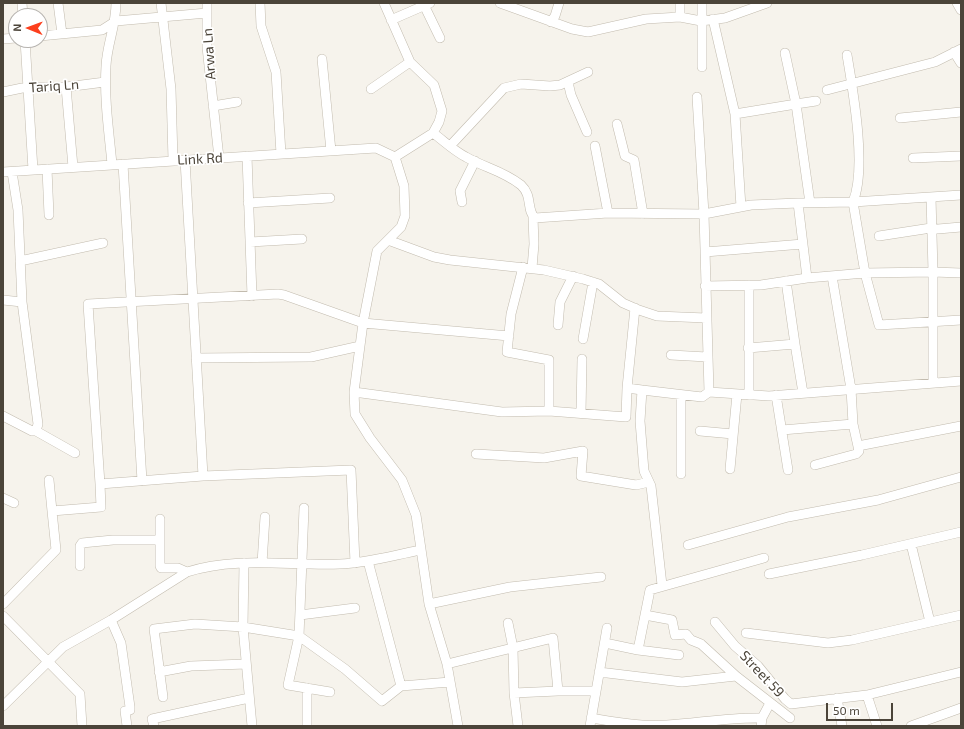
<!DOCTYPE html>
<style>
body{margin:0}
#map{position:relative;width:964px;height:729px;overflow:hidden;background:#f6f3ec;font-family:"Exo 2",sans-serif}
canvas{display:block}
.frame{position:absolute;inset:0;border:4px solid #4b4439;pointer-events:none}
.north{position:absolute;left:8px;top:8px;width:40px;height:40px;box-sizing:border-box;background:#fff;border:1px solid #b7b4b0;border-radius:50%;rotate:271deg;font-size:11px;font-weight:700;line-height:16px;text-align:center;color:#4b4439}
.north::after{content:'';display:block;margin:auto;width:14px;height:18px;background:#fc3f1d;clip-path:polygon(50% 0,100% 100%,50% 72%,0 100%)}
.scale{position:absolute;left:826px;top:703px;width:67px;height:18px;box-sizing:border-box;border:2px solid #4b4439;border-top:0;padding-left:5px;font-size:12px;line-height:14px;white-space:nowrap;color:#4b4439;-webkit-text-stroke:3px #fff;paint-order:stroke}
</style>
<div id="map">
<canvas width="964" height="729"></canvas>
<div class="frame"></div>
<div class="north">N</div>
<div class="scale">50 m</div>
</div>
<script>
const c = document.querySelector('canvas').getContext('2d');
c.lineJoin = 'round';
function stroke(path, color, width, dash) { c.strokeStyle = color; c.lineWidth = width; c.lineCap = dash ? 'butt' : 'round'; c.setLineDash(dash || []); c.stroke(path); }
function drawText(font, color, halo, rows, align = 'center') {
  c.font = font + ' "Exo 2",sans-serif'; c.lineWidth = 3.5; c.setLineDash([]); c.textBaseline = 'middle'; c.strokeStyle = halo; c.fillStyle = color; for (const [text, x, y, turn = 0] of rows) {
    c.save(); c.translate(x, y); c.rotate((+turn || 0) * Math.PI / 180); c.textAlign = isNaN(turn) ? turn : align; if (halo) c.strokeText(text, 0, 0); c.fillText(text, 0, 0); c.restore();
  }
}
const minor = new Path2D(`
 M 22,3 L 23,16
 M 58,3 L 62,34
 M 161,3 L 171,89 L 173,160
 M 207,3 L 207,47 L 219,158
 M 260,3 L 261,26 L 276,72 L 281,154
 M 384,3 L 410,62 L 434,85 L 442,111 L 439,122 L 433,133 L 395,157 L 404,186 L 405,216 L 401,227 L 377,251 L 363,323 L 354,392 L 355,414 L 370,438 L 402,480 L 416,515 L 429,604 L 447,664 L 458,726
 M 423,3 L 440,38
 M 500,3 L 572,29 L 588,32 L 646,19 L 680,17 L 701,21 L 725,18 L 767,3
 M 680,3 L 680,17
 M 702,3 L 702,67
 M 957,3 L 961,10
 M 713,19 L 735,114
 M 391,20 L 430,3
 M 551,22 L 555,16 L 559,3
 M 40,36 L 102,30 L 116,21 L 207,13
 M 3,39 L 16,38
 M 25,40 L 33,170
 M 954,52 L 961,63
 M 847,55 C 853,91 867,168 853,202 L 961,195
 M 322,59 L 331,151
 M 568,82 L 571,95 L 587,132
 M 66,87 L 73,167
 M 371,89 L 410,62
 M 827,90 L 935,62 L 961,49
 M 3,92 L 27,87 L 66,87 L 105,82
 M 697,97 L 704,214 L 709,392
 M 213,106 L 237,102
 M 900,118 L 961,112
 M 617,124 L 625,156 L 634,160 L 643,214
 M 433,133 C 444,141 454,151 466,157 C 485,168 502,170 521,185 C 533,196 526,210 535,218 L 608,213 L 704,214 L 751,205 L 798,203 L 807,278
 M 450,146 L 504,88 L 521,84 L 550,86 L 560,85 L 588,72
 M 595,146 L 608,213
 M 247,156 L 252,296
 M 913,158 L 961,156
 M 185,160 L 203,476
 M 112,164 C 109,132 104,99 106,66 C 107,44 116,26 116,3
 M 123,164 L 142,481
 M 47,169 L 49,215
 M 3,172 L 376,148 L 395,157
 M 12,172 L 18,210 L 22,302 L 38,424 L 36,431
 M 931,197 L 933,272 L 865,273 L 879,325 L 961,320
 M 462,202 L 460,191 L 475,161
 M 248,203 L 330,198
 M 810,203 L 796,104 L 816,101
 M 741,207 L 735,114 L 796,104 L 785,53
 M 879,236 L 931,228 L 938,229 L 961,227
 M 388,240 L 434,257 L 450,260 L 544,270 L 583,279 L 599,284 L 623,303 L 639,310 L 657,316 L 706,318
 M 250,242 L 302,239
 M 705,252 L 803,244
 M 20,261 L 103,243
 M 532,268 L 534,244 L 533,217
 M 749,285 L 749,395
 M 705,286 L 761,285 L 807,278 L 865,273 L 853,202 L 798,203
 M 3,300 L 22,302
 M 635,308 L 627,388 L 642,390 L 640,421 L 644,471 L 651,486 L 662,585
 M 558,325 L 560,302 L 573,276
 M 583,339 L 593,282
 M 795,344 L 803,393
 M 748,348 L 795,344 L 786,281
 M 671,355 L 707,357
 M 196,358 L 311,357 L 360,346
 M 933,383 L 933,272 L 961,273
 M 642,390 L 702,397 L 709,392 L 769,396 L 961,381
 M 354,392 L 502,412 L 549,411 L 549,360 L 507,352 L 511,314 L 523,267
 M 681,395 L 681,474
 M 776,395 L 788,470
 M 549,411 L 626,417 L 627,388
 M 581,413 L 582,359
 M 3,416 L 32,431 L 36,431 L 75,453
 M 782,430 L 853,424
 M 700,431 L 733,434
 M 858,446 L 961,426
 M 476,454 L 544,458 L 583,451 L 581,476 L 636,485 L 649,482
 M 815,465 L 856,454 L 859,451 L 853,424 L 851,389 L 832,276
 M 730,469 L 737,394
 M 49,480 L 52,511 L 101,507 L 100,484
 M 3,498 L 14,503
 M 304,508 L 299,636 L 288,685 L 330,692
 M 160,519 L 160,566 L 161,568 L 178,568 L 187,572
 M 911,544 L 930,622
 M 688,545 L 788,517 L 878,500 L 961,477
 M 244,563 L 243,627 L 252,726
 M 262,563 L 265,517
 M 355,563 L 351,470 L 203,476 L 100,484 L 88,304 L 278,294 L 284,295 L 363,323 L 509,336
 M 80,566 L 80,546 L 82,543 L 113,540 L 160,540
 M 769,574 L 862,555 L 961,532
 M 3,604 L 56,550 L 52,511
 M 429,604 L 510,587 L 601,577
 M 300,615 L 355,608
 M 645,615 L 672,620 L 675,635 L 686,634 L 691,640 L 701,644 L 736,676 L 790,718
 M 3,616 L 80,694 L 82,726
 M 111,620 L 121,643 L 130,707 L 130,710 L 125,711 L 127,726
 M 715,622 L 735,646 L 758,666 L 785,699 L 791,704 L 867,695 L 961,672
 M 508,623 L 513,648 L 514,693 L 558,691
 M 746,633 L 828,643 L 852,640 L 961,615
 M 605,643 L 638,650 L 679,655
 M 638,650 L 650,590 L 764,558
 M 447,664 L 553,638 L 558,691 L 596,691
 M 159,672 L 191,666 L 246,664
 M 599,672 L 682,682 L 736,676
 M 401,686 L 450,682
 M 514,693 L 518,726
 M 867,695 L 877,726
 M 163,697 L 154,629 L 195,624 L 243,627 L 299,636 L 345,669 L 382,701 L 401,686 L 368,561
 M 837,698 L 842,726
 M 3,706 L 63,647 L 111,620 L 187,572 C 236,556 289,566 340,564 C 367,563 394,555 421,550
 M 591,718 C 616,722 642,727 667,725 C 699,723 730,717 762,718
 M 154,726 L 152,719 L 249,698
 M 307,726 L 307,688
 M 590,726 L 607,628
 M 761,726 L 762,718 L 770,703
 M 911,726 L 961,708`);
const streetNames = [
 ["Arwa Ln",209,54,-94],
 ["Tariq Ln",54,86,-4],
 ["Link Rd",200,159,-3],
 ["Street 59",762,674,47]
];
stroke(minor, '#c2bbae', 10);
stroke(minor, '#fff', 9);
drawText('14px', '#4b4439', '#fff', streetNames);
</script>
